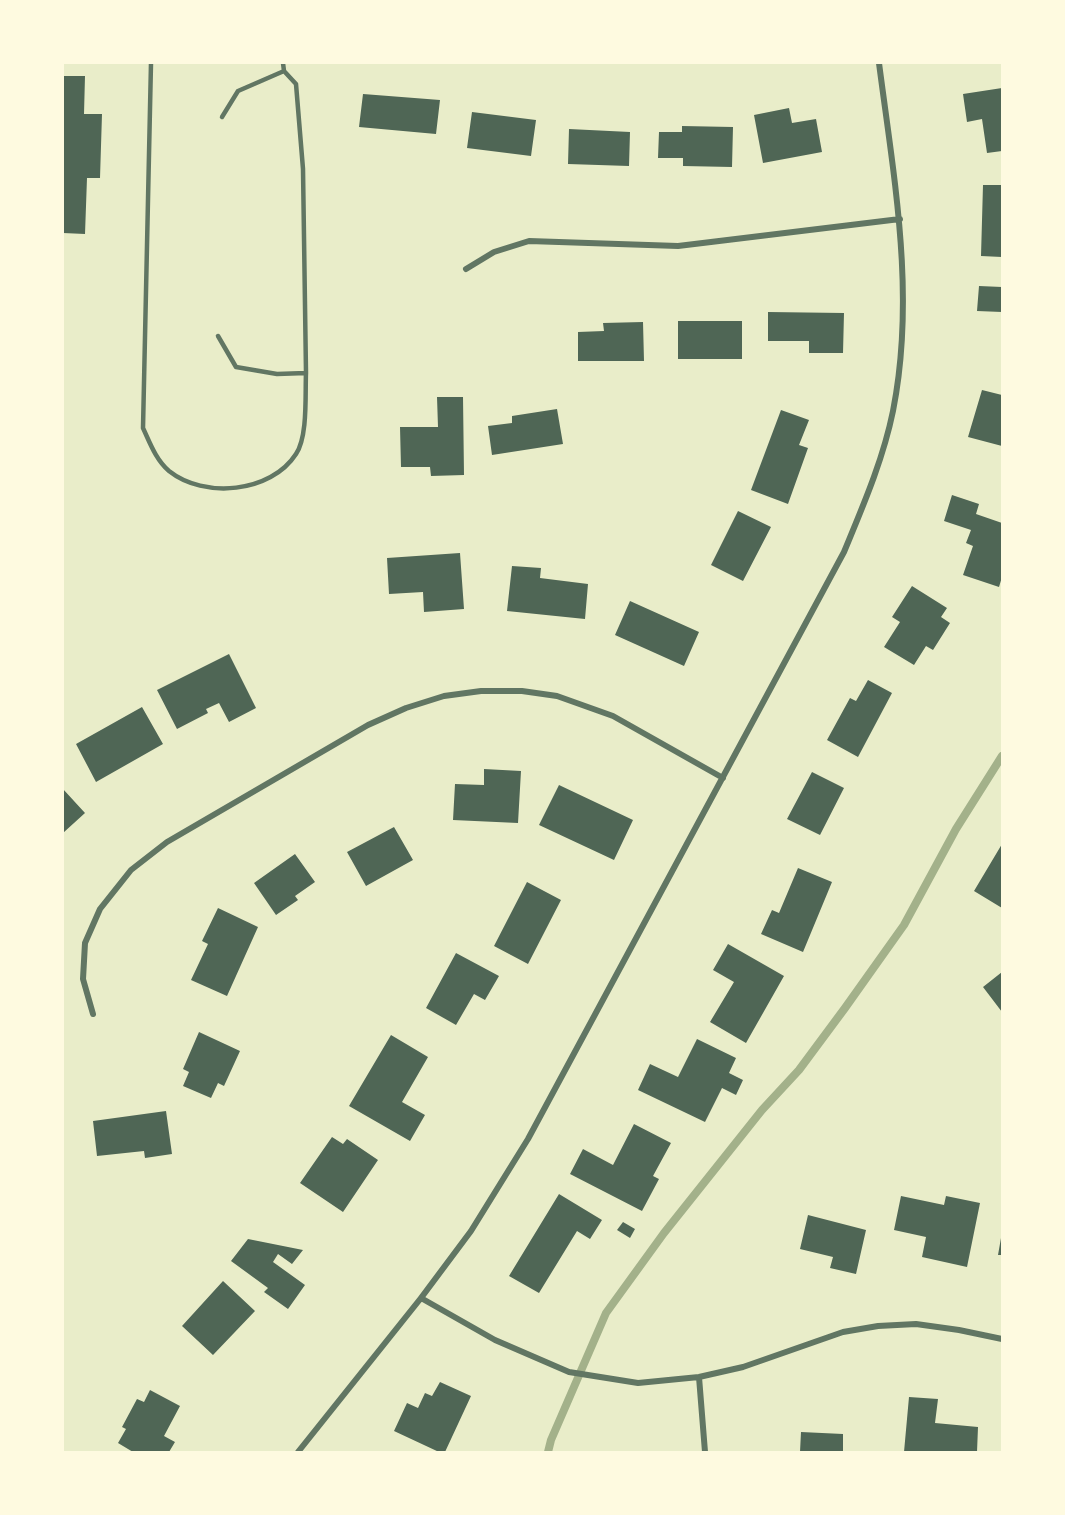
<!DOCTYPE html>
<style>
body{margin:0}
#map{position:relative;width:1065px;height:1515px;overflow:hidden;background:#e9edc9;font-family:"PT Sans Narrow",sans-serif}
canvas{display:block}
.frame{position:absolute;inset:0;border:64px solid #fefae0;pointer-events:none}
</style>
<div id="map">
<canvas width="1065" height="1515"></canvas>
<div class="frame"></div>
</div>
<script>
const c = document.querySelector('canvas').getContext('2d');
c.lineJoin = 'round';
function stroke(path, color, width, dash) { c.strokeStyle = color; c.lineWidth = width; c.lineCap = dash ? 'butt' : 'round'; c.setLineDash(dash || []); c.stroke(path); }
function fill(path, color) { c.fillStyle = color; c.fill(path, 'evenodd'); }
const stream = new Path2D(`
 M 548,1452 L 551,1440 L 606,1313 L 664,1233 L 762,1110 L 799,1070 L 845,1008 L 904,925 L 956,829 L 1002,756`);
const building = new Path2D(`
 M 63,76 L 85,76 L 84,114 L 102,114 L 100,178 L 87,178 L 85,234 L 63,233 Z
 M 1002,88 L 1002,151 L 987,153 L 982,119 L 967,122 L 963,94 Z
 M 363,94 L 440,100 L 436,134 L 359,127 Z
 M 789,108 L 792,123 L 816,119 L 822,152 L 763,163 L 754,115 Z
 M 472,112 L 536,120 L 531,156 L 467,148 Z
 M 682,126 L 733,127 L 732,167 L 683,166 L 683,158 L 658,158 L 659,132 L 682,132 Z
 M 569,129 L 630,132 L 629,166 L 568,164 Z
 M 983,185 L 1002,185 L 1002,257 L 981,256 Z
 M 979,286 L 1002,287 L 1002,312 L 977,311 Z
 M 768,312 L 844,313 L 843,353 L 809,353 L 809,341 L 768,341 Z
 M 678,321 L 742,321 L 742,359 L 678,359 Z
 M 643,322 L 644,361 L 578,361 L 578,332 L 604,331 L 603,323 Z
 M 982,390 L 1002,395 L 1002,446 L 968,437 Z
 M 437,397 L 463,397 L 464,475 L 431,476 L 430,467 L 401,467 L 400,427 L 438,427 Z
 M 557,409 L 563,444 L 492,455 L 488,426 L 512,423 L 512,416 Z
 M 781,410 L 809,420 L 799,445 L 808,448 L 788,504 L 751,490 Z
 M 952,495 L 979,504 L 976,514 L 1002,523 L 1002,577 L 999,587 L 963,575 L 973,546 L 966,543 L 971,530 L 944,521 Z
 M 738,511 L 771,527 L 743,581 L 711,565 Z
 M 460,553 L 464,609 L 424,612 L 423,592 L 389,594 L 387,558 Z
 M 512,566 L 541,568 L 540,578 L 588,584 L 585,619 L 507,611 Z
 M 912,586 L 947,608 L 941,617 L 950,623 L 933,650 L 926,646 L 914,665 L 884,647 L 900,622 L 892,617 Z
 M 630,601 L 699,632 L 684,666 L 615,635 Z
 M 229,654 L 256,708 L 229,722 L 219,703 L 206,709 L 208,713 L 177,729 L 157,690 Z
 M 868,680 L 892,693 L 858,757 L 827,740 L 850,698 L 856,701 Z
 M 142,707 L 163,744 L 96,782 L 76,744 Z
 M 484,769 L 521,771 L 518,823 L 453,820 L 455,784 L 484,785 Z
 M 812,772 L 844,788 L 820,835 L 787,819 Z
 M 559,785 L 633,820 L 614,860 L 539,825 Z
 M 63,789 L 85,813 L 63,833 Z
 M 394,827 L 413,860 L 366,886 L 347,852 Z
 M 1002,844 L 1002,908 L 974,891 Z
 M 295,854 L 315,882 L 295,896 L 298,900 L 276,915 L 254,883 Z
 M 798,868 L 832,882 L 803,952 L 761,934 L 772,910 L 779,913 Z
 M 527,882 L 561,900 L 528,964 L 494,946 Z
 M 218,908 L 258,927 L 227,996 L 191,980 L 208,944 L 202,941 Z
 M 728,944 L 784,976 L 746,1043 L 710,1022 L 734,982 L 713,970 Z
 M 456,953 L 499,976 L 485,1000 L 474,994 L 456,1025 L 426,1008 Z
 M 1002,972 L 1002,1012 L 983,987 Z
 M 199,1032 L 240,1051 L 224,1086 L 218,1083 L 211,1098 L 183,1086 L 189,1072 L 183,1069 Z
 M 391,1035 L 428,1057 L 402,1102 L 425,1115 L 410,1141 L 349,1106 Z
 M 697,1039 L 736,1058 L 729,1073 L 743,1080 L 736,1095 L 722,1088 L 705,1122 L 638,1090 L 650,1064 L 678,1077 Z
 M 166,1111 L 172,1154 L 145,1158 L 144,1151 L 97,1156 L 93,1121 Z
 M 634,1124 L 671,1143 L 653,1176 L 659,1179 L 642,1211 L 570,1174 L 583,1149 L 613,1165 Z
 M 332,1137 L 343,1144 L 347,1139 L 378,1160 L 343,1212 L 300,1183 Z
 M 559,1194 L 602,1220 L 590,1239 L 577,1231 L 539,1293 L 509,1276 Z
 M 901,1196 L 944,1205 L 946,1196 L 980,1203 L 967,1267 L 922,1257 L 926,1237 L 894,1230 Z
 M 808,1215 L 866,1230 L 856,1274 L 830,1268 L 833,1257 L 800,1249 Z
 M 623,1222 L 635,1229 L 630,1238 L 617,1230 Z
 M 1001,1238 L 1002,1238 L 1002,1255 L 998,1255 Z
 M 248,1239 L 303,1250 L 292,1264 L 278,1254 L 273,1262 L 305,1285 L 288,1309 L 264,1292 L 268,1288 L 231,1261 Z
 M 223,1281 L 255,1311 L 213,1355 L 182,1326 Z
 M 440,1382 L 471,1396 L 445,1452 L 439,1452 L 394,1431 L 407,1403 L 418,1408 L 425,1393 L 432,1396 Z
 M 150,1390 L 180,1406 L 164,1436 L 175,1442 L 169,1452 L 133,1452 L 118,1443 L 126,1429 L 122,1427 L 137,1399 L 144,1402 Z
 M 909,1397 L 938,1399 L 935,1423 L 978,1427 L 977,1452 L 904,1452 Z
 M 801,1432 L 843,1434 L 843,1452 L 800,1452 Z`);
const service = new Path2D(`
 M 151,63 L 143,428 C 150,443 156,460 169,471 C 204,499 271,493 296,454 C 308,436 305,395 306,373
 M 222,117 L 238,91 L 284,71
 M 218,336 L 236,367 L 277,374 L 306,373 L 303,169 L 296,84 L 284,71 L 283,63`);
const minor = new Path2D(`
 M 466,269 L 494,252 L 529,241 L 678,246 L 900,219
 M 93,1014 L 83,979 L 85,943 L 100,909 L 131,870 L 167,842 L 368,725 L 406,708 L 444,696 L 481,691 L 522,691 L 557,696 L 613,716 L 723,778
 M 421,1298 L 495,1340 L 569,1372 L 638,1383 L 699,1377 L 743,1367 L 843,1332 L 878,1326 L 916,1324 L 959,1330 L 1002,1339
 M 699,1377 L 705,1452
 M 298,1452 L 421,1298 L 471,1231 L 528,1139 L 844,552 C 863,506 883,460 893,411 C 916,295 894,179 879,63`);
stroke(stream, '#a3b18a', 8);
fill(building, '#4f6655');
stroke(service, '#617663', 4.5);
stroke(minor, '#617663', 6);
</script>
